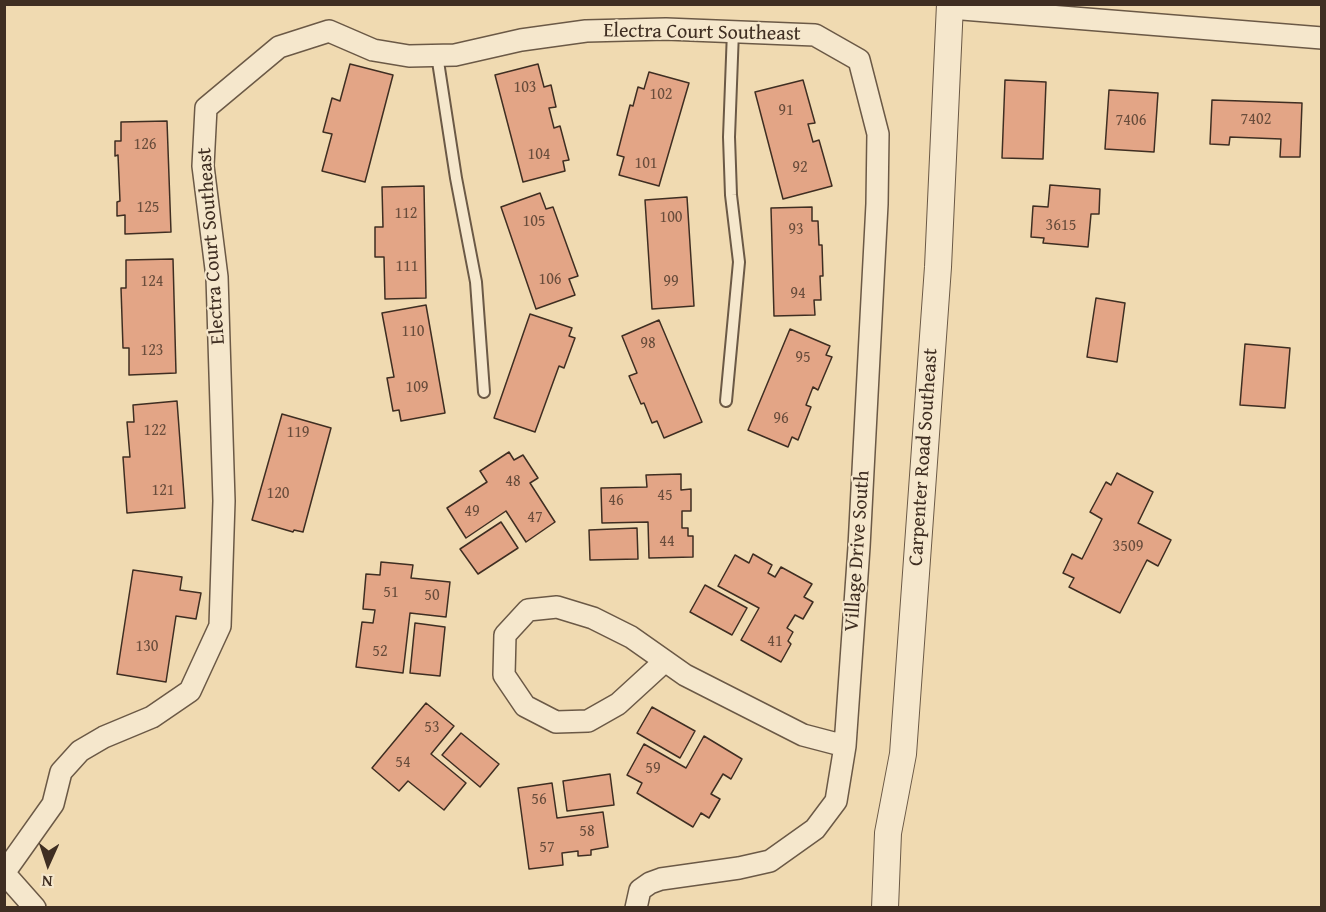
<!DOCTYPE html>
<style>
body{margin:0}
#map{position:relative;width:1326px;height:912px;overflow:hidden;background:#f0dab1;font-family:"Gentium Book Plus",serif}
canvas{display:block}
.frame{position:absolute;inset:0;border:6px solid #3f2e22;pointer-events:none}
.north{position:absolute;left:18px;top:834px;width:60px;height:60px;-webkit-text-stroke:4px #f5e7cc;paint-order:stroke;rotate:183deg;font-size:16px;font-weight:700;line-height:24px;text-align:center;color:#3f2e22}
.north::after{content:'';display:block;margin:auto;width:21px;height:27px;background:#3f2e22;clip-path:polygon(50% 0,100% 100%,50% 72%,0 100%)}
</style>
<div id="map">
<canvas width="1326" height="912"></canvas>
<div class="frame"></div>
<div class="north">N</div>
</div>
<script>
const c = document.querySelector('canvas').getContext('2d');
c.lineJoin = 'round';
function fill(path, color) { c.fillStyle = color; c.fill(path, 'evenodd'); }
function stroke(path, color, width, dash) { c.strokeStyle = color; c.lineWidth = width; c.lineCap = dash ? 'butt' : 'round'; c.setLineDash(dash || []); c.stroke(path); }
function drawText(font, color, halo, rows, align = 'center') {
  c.font = font + ' "Gentium Book Plus",serif'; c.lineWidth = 4.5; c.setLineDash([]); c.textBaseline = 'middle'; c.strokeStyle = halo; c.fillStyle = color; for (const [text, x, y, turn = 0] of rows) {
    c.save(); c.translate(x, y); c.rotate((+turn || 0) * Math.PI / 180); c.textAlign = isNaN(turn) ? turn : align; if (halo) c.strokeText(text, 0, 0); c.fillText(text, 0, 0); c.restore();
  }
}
const building = new Path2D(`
 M 350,64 L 393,75 L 365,182 L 322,171 L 332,134 L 323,132 L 332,98 L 340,101 Z
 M 538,64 L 544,87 L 551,85 L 556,107 L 549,108 L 554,128 L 560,126 L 569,160 L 563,161 L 565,171 L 523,182 L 495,75 Z
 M 649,72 L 689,83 L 659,186 L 619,175 L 624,157 L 617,155 L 630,105 L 633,106 L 638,87 L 644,89 Z
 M 803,80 L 815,123 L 808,124 L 813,142 L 819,140 L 832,186 L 783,199 L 755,92 Z
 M 1005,80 L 1046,82 L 1043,159 L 1002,158 Z
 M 1109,90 L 1158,93 L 1154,152 L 1105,149 Z
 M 1212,100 L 1302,103 L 1300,157 L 1280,157 L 1281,139 L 1230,137 L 1229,145 L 1210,144 Z
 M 167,121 L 171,232 L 125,234 L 125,215 L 117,216 L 117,202 L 120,201 L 118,155 L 115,156 L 115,141 L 121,141 L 121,122 Z
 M 1050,185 L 1100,189 L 1099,214 L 1091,214 L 1088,247 L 1043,243 L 1044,238 L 1031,237 L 1033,206 L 1048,207 Z
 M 424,186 L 426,298 L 385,299 L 384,257 L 375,257 L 375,227 L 383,227 L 382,187 Z
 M 540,193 L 546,209 L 553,207 L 578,276 L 569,279 L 575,295 L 536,309 L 501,207 Z
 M 687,197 L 694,306 L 652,309 L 645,200 Z
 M 812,207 L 812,221 L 818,221 L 819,245 L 822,245 L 823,276 L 820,276 L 821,300 L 814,300 L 815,315 L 774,316 L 771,208 Z
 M 173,259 L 176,373 L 129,375 L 129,348 L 123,348 L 121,288 L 126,288 L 126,260 Z
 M 1096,298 L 1125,303 L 1117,362 L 1087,357 Z
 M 426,305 L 445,413 L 401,421 L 399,410 L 393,411 L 387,378 L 394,377 L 382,313 Z
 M 530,314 L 572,328 L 569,336 L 575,338 L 564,368 L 559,366 L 535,432 L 494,418 Z
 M 659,320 L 702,422 L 664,438 L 657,421 L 652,423 L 644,403 L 641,404 L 629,376 L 637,373 L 622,336 Z
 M 790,329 L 830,346 L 826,355 L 832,357 L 818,390 L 813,387 L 806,405 L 811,407 L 798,440 L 792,437 L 788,447 L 748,430 Z
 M 1245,344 L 1290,348 L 1285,408 L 1240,405 Z
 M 177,401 L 185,508 L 127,513 L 123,457 L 130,457 L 127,422 L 134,422 L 133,405 Z
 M 282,414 L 331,428 L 303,532 L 294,530 L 293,532 L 252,520 Z
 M 509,452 L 514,460 L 523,455 L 538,478 L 530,483 L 555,522 L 526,542 L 506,511 L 466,538 L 447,508 L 487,482 L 480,471 Z
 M 1117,473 L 1153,492 L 1138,523 L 1171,540 L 1158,566 L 1147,560 L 1120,613 L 1069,587 L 1074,578 L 1063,573 L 1072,554 L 1082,559 L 1102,519 L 1090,512 L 1106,482 L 1111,485 Z
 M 681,474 L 681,490 L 691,489 L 691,511 L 682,511 L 682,528 L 688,528 L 688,536 L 693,536 L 693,557 L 649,558 L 648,522 L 602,523 L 601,488 L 647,487 L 646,475 Z
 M 501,522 L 518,548 L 478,574 L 460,549 Z
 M 637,528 L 638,559 L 590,560 L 589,530 Z
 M 753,554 L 772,565 L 768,573 L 775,577 L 781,567 L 812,584 L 804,597 L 813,602 L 803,619 L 795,615 L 787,628 L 793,632 L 788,641 L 791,644 L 781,662 L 741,640 L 759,608 L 718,586 L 735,555 L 749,563 Z
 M 381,562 L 413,565 L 411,578 L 450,582 L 446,617 L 410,613 L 403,673 L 356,667 L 362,622 L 373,623 L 375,610 L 363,609 L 366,574 L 380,575 Z
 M 133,570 L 182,577 L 180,590 L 201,593 L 196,619 L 176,616 L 166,682 L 117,674 Z
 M 705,585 L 747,608 L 732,635 L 690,612 Z
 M 415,623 L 445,627 L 440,676 L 410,673 Z
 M 426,703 L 454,726 L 431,754 L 466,783 L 444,810 L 408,781 L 399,791 L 372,768 Z
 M 652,707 L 695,731 L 680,758 L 637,733 Z
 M 461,733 L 499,764 L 480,787 L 442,755 Z
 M 704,736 L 742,759 L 731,779 L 723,774 L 711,794 L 720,799 L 709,818 L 701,813 L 693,827 L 637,793 L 642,783 L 627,775 L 644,744 L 686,768 Z
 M 610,774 L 614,805 L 567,811 L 563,781 Z
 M 552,783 L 557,818 L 603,812 L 608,847 L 591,850 L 591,855 L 578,856 L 578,851 L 562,853 L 563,865 L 529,869 L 518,788 Z`);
const service = new Path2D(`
 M 437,55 L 456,178 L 476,282 L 484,392
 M 726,401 L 739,262 L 731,195 L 729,137 L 733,31`);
const minor = new Path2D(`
 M 950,8 L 1322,38
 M 665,661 L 618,704 L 588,721 L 556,722 L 525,706 L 504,675 L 505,635 L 528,610 L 557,607 L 593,618 L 631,637 L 685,675 L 803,735 L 845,746
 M 4,873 L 53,804 L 61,772 L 80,751 L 104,737 L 152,717 L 190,691 L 220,626 L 224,501 L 217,277 L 203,166 L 206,108 L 279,47 L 329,31 L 373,50 L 409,56 L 455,55 L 521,40 L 586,31 L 666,29 L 815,35 L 859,60 L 878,134 L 877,204 L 859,547 L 845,746 L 836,801 L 815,829 L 770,861 L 739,868 L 661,879 L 650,883 L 640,890 L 636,908
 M 4,873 L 35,908`);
const tertiary = new Path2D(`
 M 885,908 L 888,833 L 903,754 L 938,267 L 950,4`);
const numberNames = [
 ["103",525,88],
 ["102",661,95],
 ["91",786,111],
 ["7402",1256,120],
 ["7406",1131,121],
 ["126",145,145],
 ["104",539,155],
 ["101",646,164],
 ["92",800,168],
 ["125",148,208],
 ["112",406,214],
 ["100",671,218],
 ["105",534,222],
 ["3615",1061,226],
 ["93",796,230],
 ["111",407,267],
 ["106",550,280],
 ["124",152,282],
 ["99",671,282],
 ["94",798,294],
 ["110",413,332],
 ["98",648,344],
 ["123",152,351],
 ["95",803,358],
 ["109",417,388],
 ["96",781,419],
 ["122",155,431],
 ["119",298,433],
 ["48",513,482],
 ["121",163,491],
 ["120",278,494],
 ["45",665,496],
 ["46",616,501],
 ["49",472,512],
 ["47",535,518],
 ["44",667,542],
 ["3509",1128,547],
 ["51",391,593],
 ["50",432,596],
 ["41",775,642],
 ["130",147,647],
 ["52",380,652],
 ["53",432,728],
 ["54",403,763],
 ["59",653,769],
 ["56",539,800],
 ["58",587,832],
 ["57",547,848]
];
const streetNames = [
 ["Electra Court Southeast",702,33,1],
 ["Electra Court Southeast",212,246,-94],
 ["Carpenter Road Southeast",924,457,-86],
 ["Village Drive South",858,551,-86]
];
fill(building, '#e3a586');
stroke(building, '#3f2e22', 1.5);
stroke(service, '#6b5946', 14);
stroke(minor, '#6b5946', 24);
stroke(tertiary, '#6b5946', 28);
stroke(service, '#f5e7cc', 10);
stroke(minor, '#f5e7cc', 21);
stroke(tertiary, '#f5e7cc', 26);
drawText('16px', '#684c3b', null, numberNames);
drawText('20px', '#3f2e22', '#f5e7cc', streetNames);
</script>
